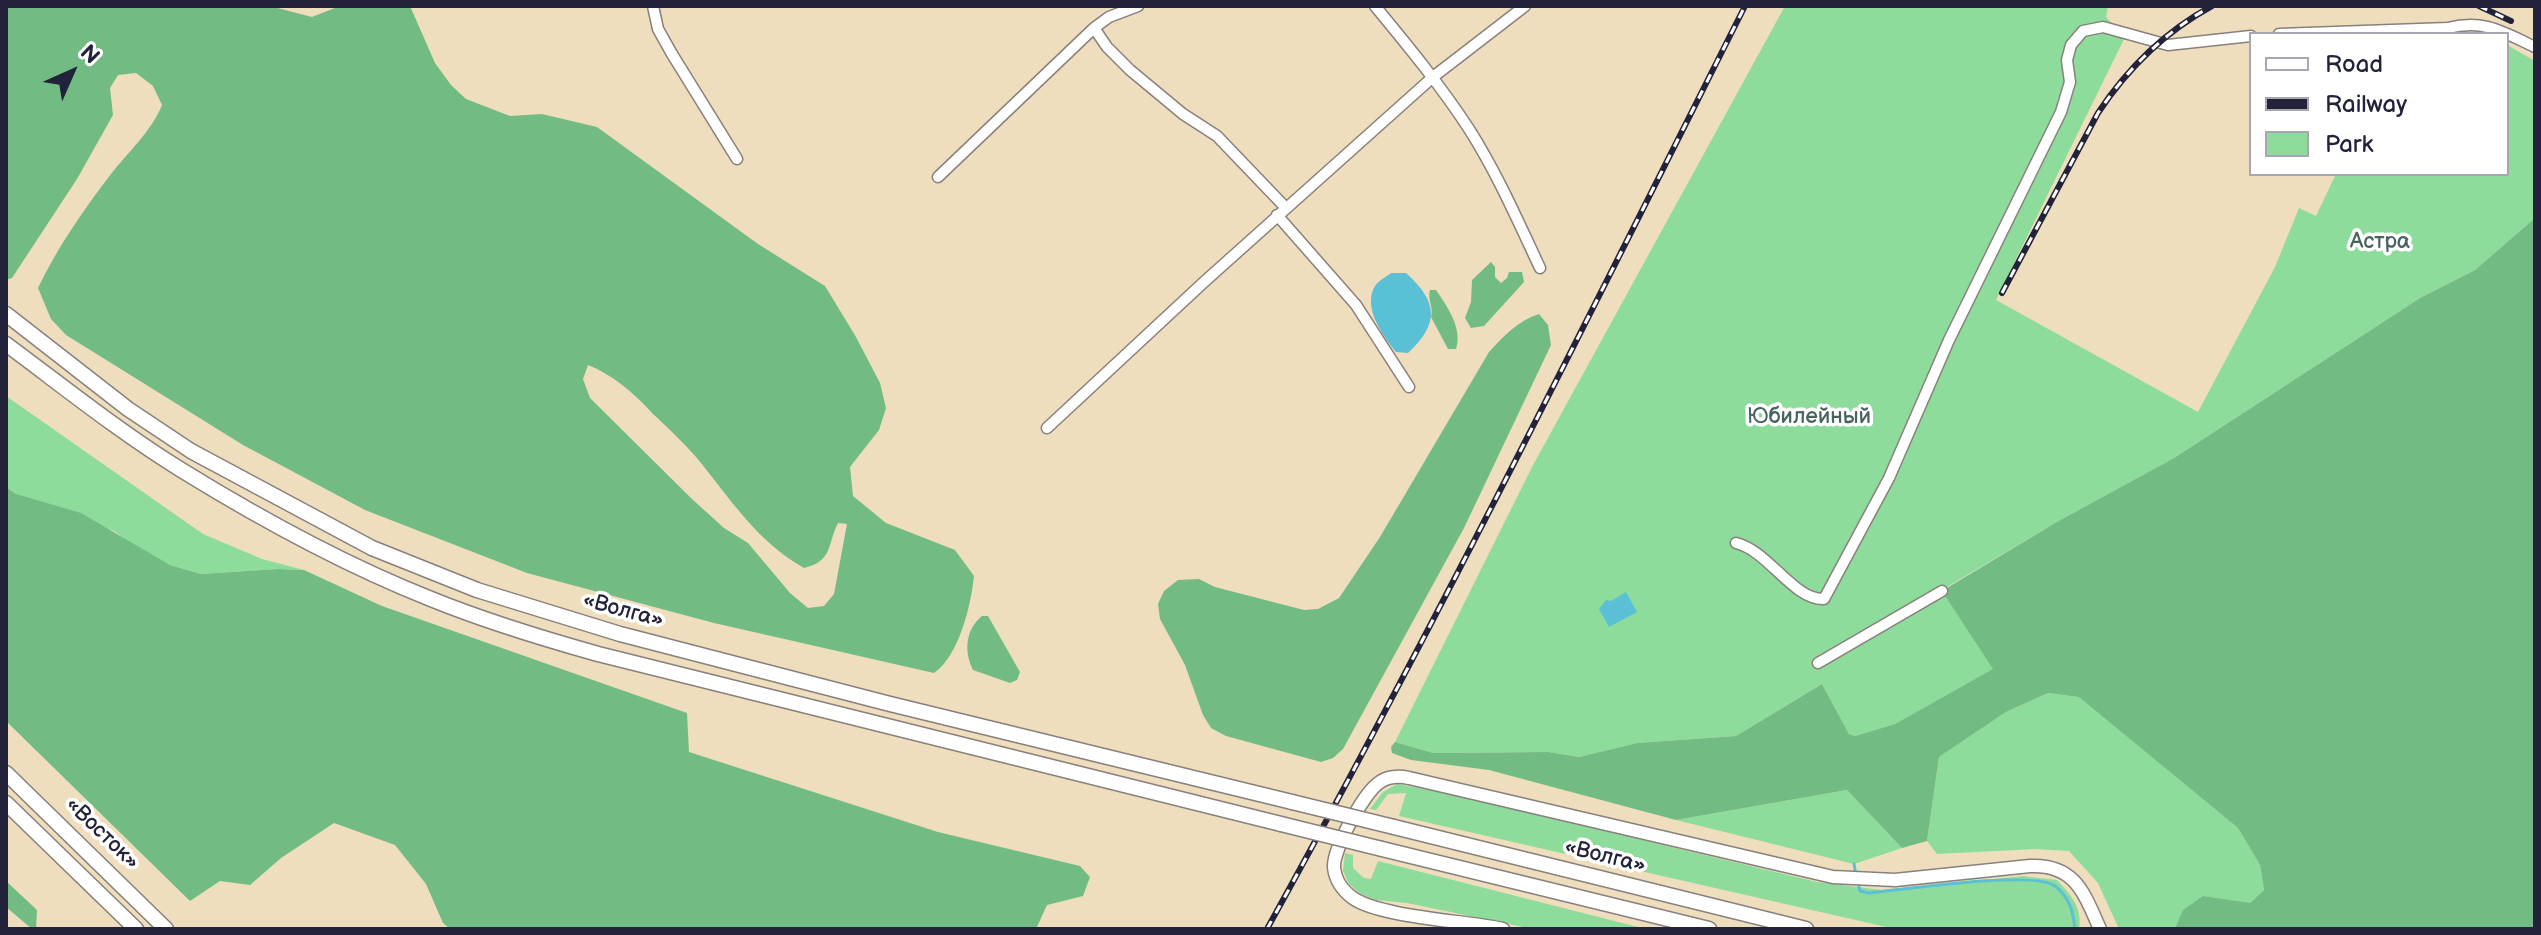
<!DOCTYPE html>
<meta charset="utf-8">
<style>
body{margin:0}
#map{position:relative;width:2541px;height:935px;overflow:hidden;background:#eedebd;font-family:"Balsamiq Sans",sans-serif}
canvas{display:block}
.frame{position:absolute;inset:0;border:8px solid #22223b;pointer-events:none}
.legend{position:absolute;left:2249px;top:32px;width:260px;height:144px;box-sizing:border-box;background:#fff;border:2px solid #a7a7b1;margin:0;padding:10px 14px;list-style:none;font-size:24px;color:#22223b}
.legend li{display:flex;align-items:center;gap:16px;height:40px}
.legend b{width:40px;border:2px solid #a7a7b1}
.north{position:absolute;left:32px;top:32px;width:80px;height:80px;-webkit-text-stroke:6px #fff;paint-order:stroke;rotate:45deg;font-size:22px;font-weight:700;line-height:32px;text-align:center;color:#22223b}
.north::after{content:'';display:block;margin:auto;width:28px;height:36px;background:#22223b;clip-path:polygon(50% 0,100% 100%,50% 72%,0 100%)}
</style>
<div id="map">
<canvas width="2541" height="935"></canvas>
<div class="frame"></div>
<ul class="legend">
<li><b style="height:10px;background:#fff"></b>Road</li>
<li><b style="height:10px;background:#22223b"></b>Railway</li>
<li><b style="height:22px;background:#8ddc9b"></b>Park</li>
</ul>
<div class="north">N</div>
</div>
<script>
const c = document.querySelector('canvas').getContext('2d');
c.lineJoin = 'round';
function fill(path, color) { c.fillStyle = color; c.fill(path, 'evenodd'); }
function stroke(path, color, width, dash) { c.strokeStyle = color; c.lineWidth = width; c.lineCap = dash ? 'butt' : 'round'; c.setLineDash(dash || []); c.stroke(path); }
function drawText(font, color, halo, rows, align = 'center') {
  c.font = font + ' "Balsamiq Sans",sans-serif'; c.lineWidth = 7; c.setLineDash([]); c.textBaseline = 'middle'; c.strokeStyle = halo; c.fillStyle = color; for (const [text, x, y, turn = 0] of rows) {
    c.save(); c.translate(x, y); c.rotate((+turn || 0) * Math.PI / 180); c.textAlign = isNaN(turn) ? turn : align; if (halo) c.strokeText(text, 0, 0); c.fillText(text, 0, 0); c.restore();
  }
}
const green = new Path2D(`
 M 1785,6 L 2108,6 L 2106,17 L 2125,37 L 1996,300 L 2198,412 L 2275,267 L 2299,208 L 2316,216 L 2336,174 L 2507,174 L 2507,45 L 2535,61 L 2535,218 L 2475,270 L 2420,298 L 2174,458 L 2055,523 L 1942,590 L 1994,669 L 1895,724 L 1855,736 L 1849,734 L 1822,684 L 1736,736 L 1637,743 L 1579,757 L 1548,752 L 1433,753 L 1395,742 L 1532,467 Z
 M 6,396 L 203,534 L 262,559 L 304,570 L 278,569 L 201,574 L 170,565 L 144,552 L 114,531 L 16,494 L 6,487 Z
 M 2048,693 L 2080,697 L 2238,828 L 2260,865 L 2264,890 L 2249,904 L 2203,896 L 2175,929 L 2119,929 L 2098,883 L 2069,851 L 2035,849 L 1937,854 L 1927,841 L 1939,757 L 2006,712 Z
 M 1397,784 L 1442,792 L 1817,882 L 1882,890 L 2023,876 L 2057,880 C 2070,894 2083,908 2079,929 L 1895,929 L 1399,816 L 1406,793 L 1388,794 L 1376,810 L 1370,809 L 1383,792 Z
 M 1847,790 L 1902,848 L 1854,864 L 1676,820 Z
 M 1345,853 L 1353,855 L 1353,868 L 1364,878 L 1371,879 L 1378,861 L 1646,929 L 1533,929 L 1407,903 L 1377,900 L 1361,894 L 1349,884 L 1343,871 Z`);
const forest = new Path2D(`
 M 6,6 L 270,6 L 312,17 L 340,6 L 410,6 L 435,63 L 451,85 L 466,99 L 510,116 L 542,114 L 597,127 L 758,244 L 825,286 L 856,337 L 880,383 L 886,408 L 879,430 L 850,467 L 853,496 L 886,523 L 955,550 L 974,576 C 971,605 959,656 934,673 L 714,623 L 527,573 L 365,510 L 243,445 L 66,335 L 51,319 L 38,288 C 57,248 84,209 111,174 C 129,151 151,132 162,105 L 153,86 L 136,73 L 118,75 L 110,88 L 113,115 L 77,179 L 12,278 L 6,280 ZM 588,365 C 613,375 634,393 652,413 C 667,427 683,442 696,457 C 731,499 755,540 804,568 C 833,561 827,545 838,523 L 847,524 L 834,594 L 824,606 L 808,608 L 790,593 L 748,543 L 724,528 L 692,499 L 590,398 L 583,379 Z
 M 2535,218 L 2535,929 L 2175,929 L 2183,910 L 2203,896 L 2250,903 L 2264,890 L 2260,865 L 2238,828 L 2079,697 L 2048,693 L 2006,712 L 1939,757 L 1927,841 L 1902,848 L 1847,790 L 1676,820 L 1489,770 L 1411,760 L 1392,753 L 1391,747 L 1395,742 L 1433,753 L 1548,752 L 1579,757 L 1637,743 L 1736,736 L 1822,684 L 1849,734 L 1855,736 L 1895,724 L 1993,669 L 1942,591 L 2055,523 L 2174,458 L 2420,298 L 2475,270 Z
 M 1491,262 L 1495,267 L 1495,277 L 1501,283 L 1507,278 L 1509,272 L 1522,272 L 1524,282 L 1484,326 L 1471,328 L 1465,318 L 1471,302 L 1472,280 Z
 M 1430,290 L 1436,290 C 1447,306 1463,329 1456,349 L 1448,349 L 1431,317 C 1434,307 1427,300 1430,290 Z
 M 1539,314 L 1548,325 L 1551,345 L 1464,528 L 1343,749 L 1333,758 L 1321,762 L 1226,736 L 1211,728 L 1203,715 L 1185,665 L 1160,619 L 1158,604 L 1164,591 L 1178,580 L 1199,579 L 1215,587 L 1304,610 L 1318,609 L 1339,598 L 1380,537 L 1489,352 C 1504,336 1517,321 1539,314 Z
 M 6,487 L 16,494 L 81,513 L 170,565 L 201,574 L 278,569 L 304,570 L 382,606 L 687,713 L 689,752 L 938,832 L 1080,866 L 1090,877 L 1083,896 L 1047,905 L 1036,929 L 450,929 L 443,923 L 426,884 L 395,845 L 334,823 L 281,858 L 250,885 L 220,881 L 190,901 L 6,721 Z
 M 982,616 L 988,616 L 1020,672 L 1017,680 L 1010,683 L 973,670 C 964,652 965,630 982,616 Z
 M 6,881 L 37,910 L 36,929 L 32,929 L 6,907 Z`);
const water = new Path2D(`
 M 1391,273 L 1406,273 C 1438,302 1440,323 1408,353 L 1396,352 C 1383,336 1362,307 1375,286 C 1378,281 1386,277 1391,273 Z
 M 1626,592 L 1637,612 L 1609,627 L 1599,609 L 1606,600 L 1611,601 Z`);
const stream = new Path2D(`
 M 1854,864 L 1856,875
 M 1858,882 L 1860,891 L 1869,893 C 1901,890 2034,870 2055,886 C 2070,898 2073,911 2075,929`);
const minor = new Path2D(`
 M 653,6 L 658,29 L 672,54 L 737,159
 M 1375,6 C 1408,46 1441,86 1469,129 C 1497,173 1518,221 1540,268
 M 1094,28 L 1107,47 L 1130,70 L 1183,114 L 1217,136 L 1286,208
 M 2279,34 L 2448,28 C 2484,19 2503,32 2535,47
 M 938,177 L 1094,28 L 1109,17 L 1138,6
 M 1277,215 L 1356,305 L 1409,387
 M 1047,428 L 1204,282 L 1433,77 L 1525,6
 M 1736,543 C 1769,551 1793,600 1824,599 L 1889,478 L 1949,340 L 2061,112 L 2070,82 L 2067,60 L 2071,45 L 2083,31 L 2103,27 L 2168,45 L 2251,36
 M 1818,663 L 1942,591`);
const major = new Path2D(`
 M 1503,929 C 1466,921 1380,917 1353,898 C 1343,891 1335,880 1334,867 C 1333,849 1364,792 1380,782 C 1389,776 1399,776 1409,778 L 1833,877 L 1895,880 L 2030,866 C 2075,864 2084,893 2100,929`);
const highway = new Path2D(`
 M 6,314 L 128,409 L 191,451 L 372,548 L 477,590 L 620,634 L 890,704 L 1292,802
 M 6,344 C 64,387 121,433 183,471 C 261,519 345,565 431,599 C 485,621 541,638 598,654 L 1281,824
 M 6,773 L 166,929
 M 6,803 L 136,929
 M 1394,827 L 1806,929
 M 1382,849 L 1709,929`);
const rail = new Path2D(`
 M 2479,6 L 2511,21
 M 2002,293 L 2098,113 C 2127,69 2166,31 2212,6
 M 1267,929 C 1435,626 1589,316 1745,6`);
const highwayBridge = new Path2D(`
 M 1292,802 L 1394,827
 M 1281,824 L 1382,849`);
const parkNames = [
 ["Астра",2380,242],
 ["Юбилейный",1809,417]
];
const streetNames = [
 ["«Волга»",623,611,15],
 ["«Восток»",102,834,44],
 ["«Волга»",1605,857,14]
];
fill(green, '#8ddc9b');
fill(forest, '#72bc83');
fill(water, '#59c0d6');
stroke(stream, '#59c0d6', 3);
stroke(minor, '#88807c', 13);
stroke(major, '#88807c', 15);
stroke(highway, '#88807c', 17);
stroke(minor, '#fff', 10);
stroke(major, '#fff', 12);
stroke(highway, '#fff', 14);
stroke(rail, '#22223b', 6);
stroke(rail, '#fff', 3, [9]);
stroke(highwayBridge, '#88807c', 17, []);
stroke(highwayBridge, '#fff', 14);
drawText('22px', '#47635d', '#fff', parkNames);
drawText('22px', '#22223b', '#fff', streetNames);
</script>
